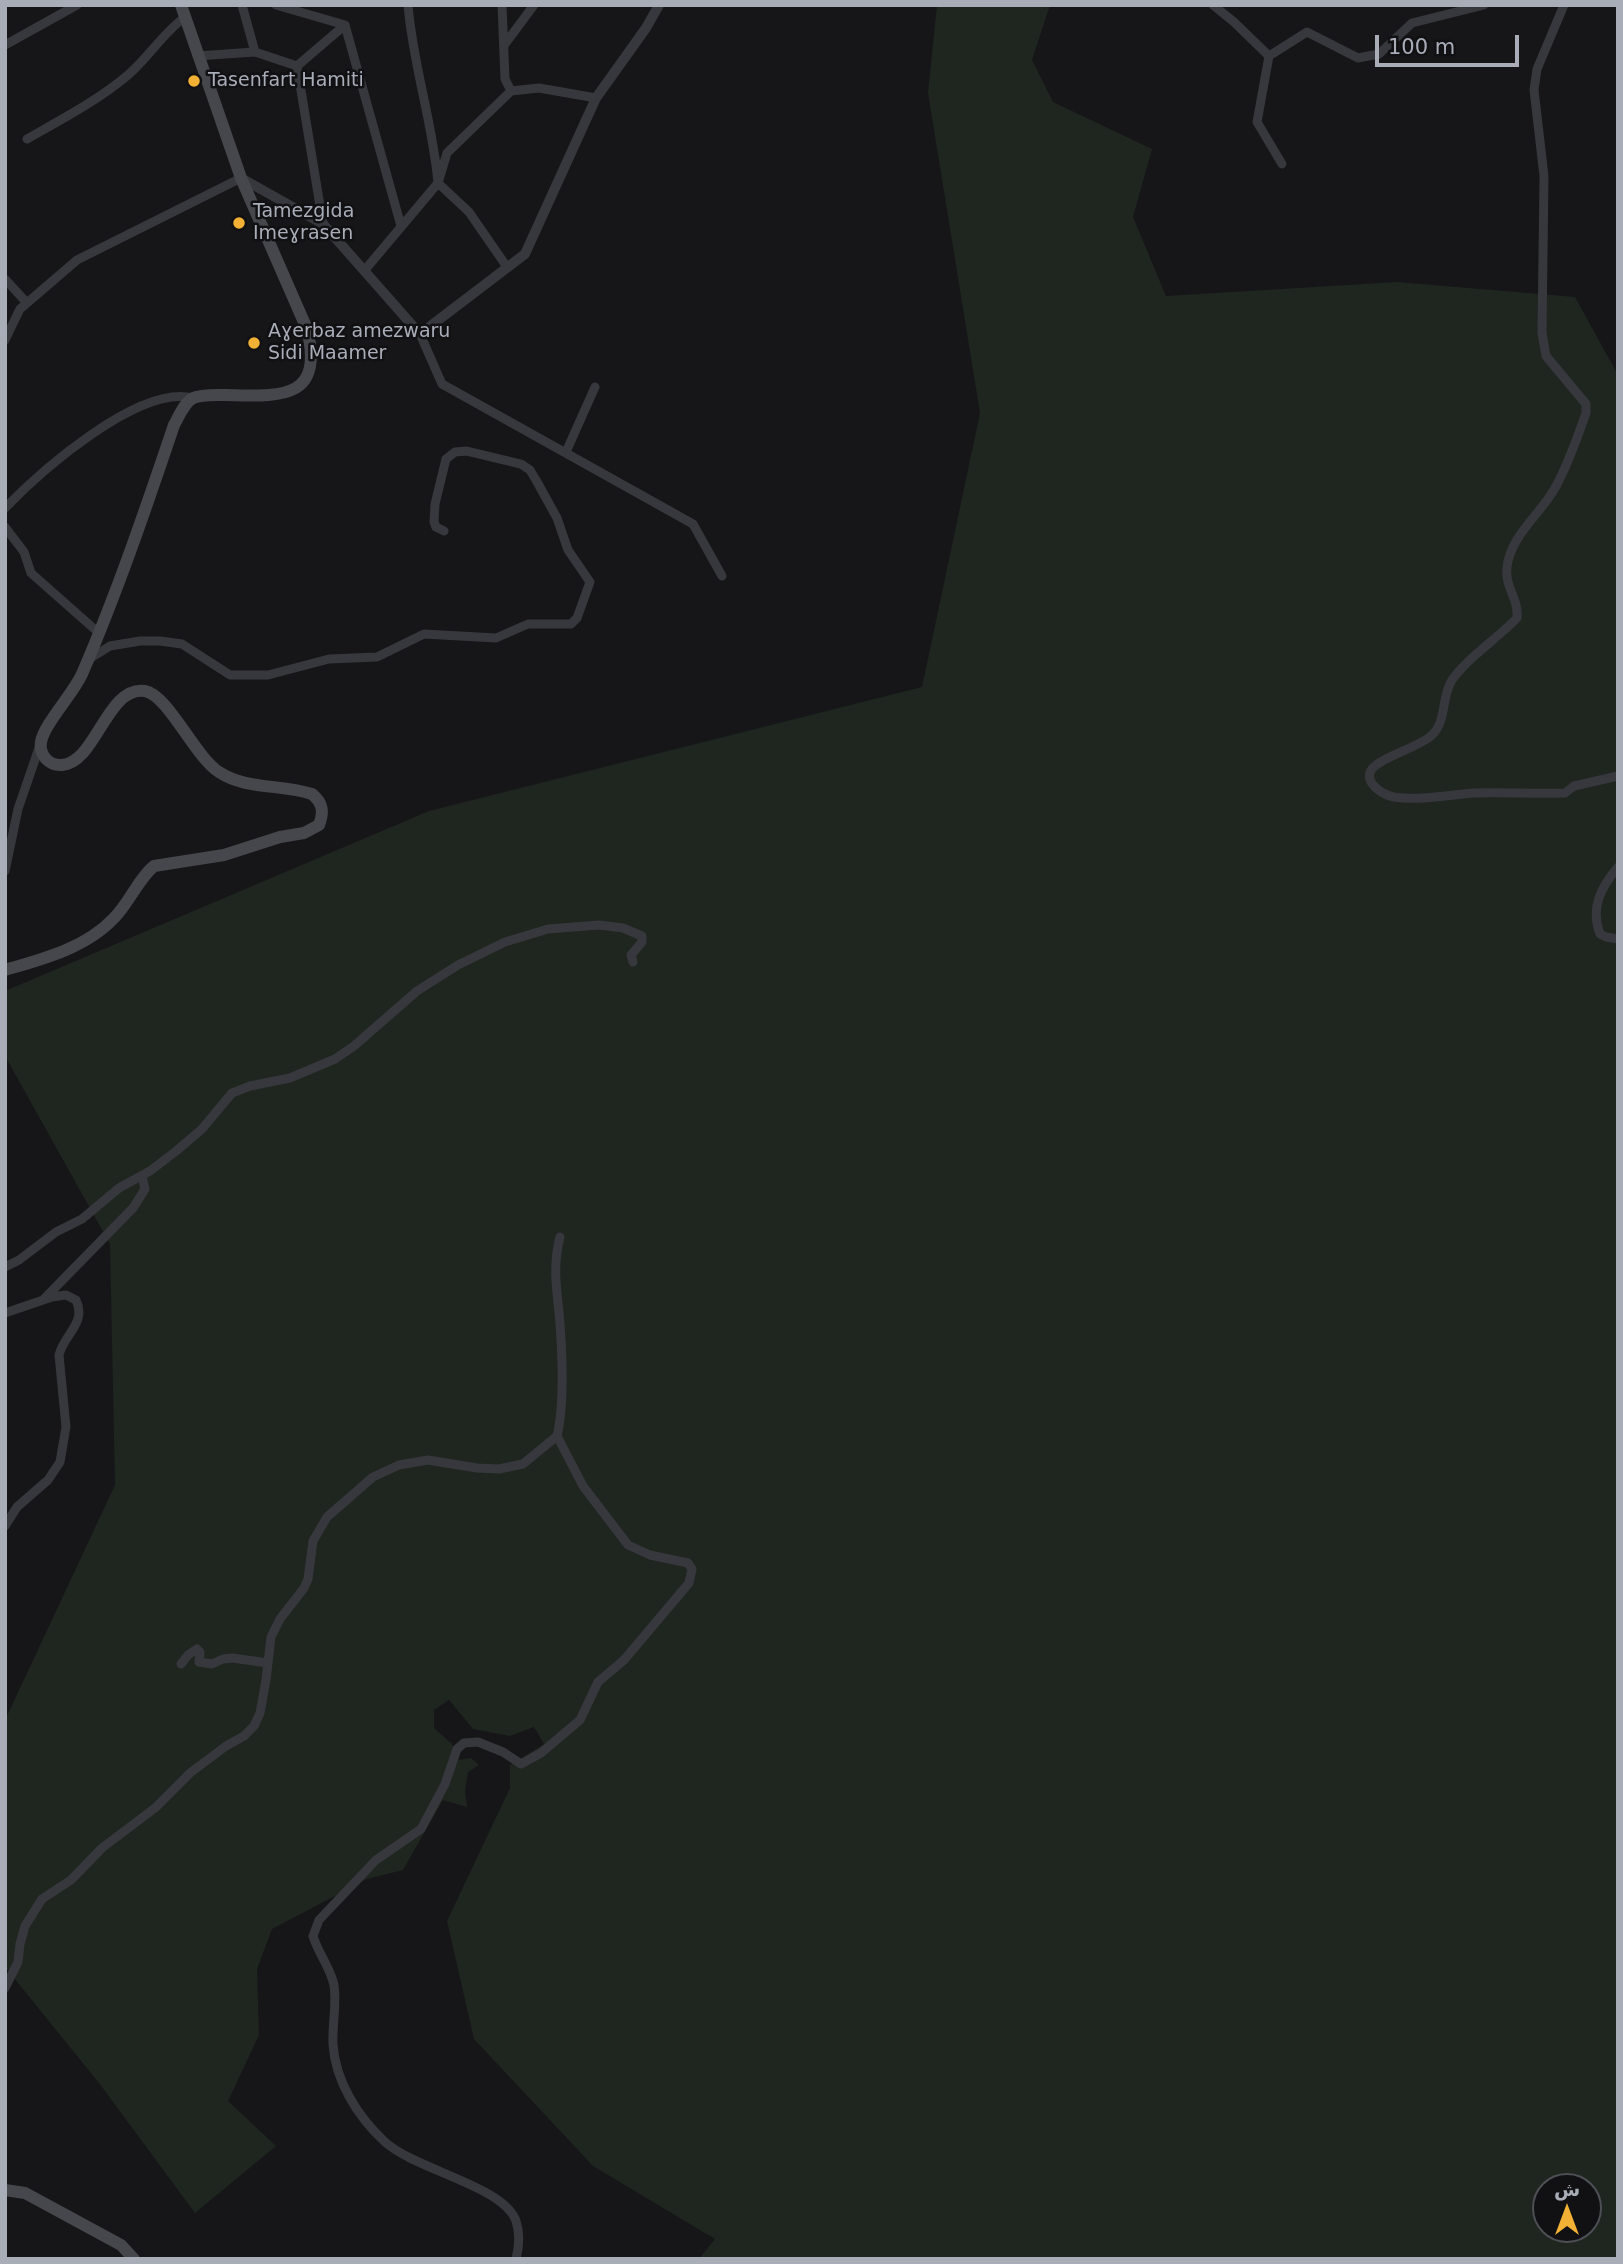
<!DOCTYPE html>
<meta charset="utf-8">
<style>
body{margin:0}
#map{position:relative;width:1623px;height:2264px;overflow:hidden;background:#161618;font-family:"DejaVu Sans","Noto Sans Arabic",sans-serif}
canvas{display:block}
.frame{position:absolute;inset:0;border:7px solid #a8adb8;pointer-events:none}
.north{position:absolute;left:1532px;top:2173px;width:70px;height:70px;box-sizing:border-box;background:#111113;border:2px solid #4d4f55;border-radius:50%;rotate:0deg;font-size:19px;font-weight:700;line-height:28px;text-align:center;color:#a8adb8}
.north::after{content:'';display:block;margin:auto;width:24px;height:32px;background:#f2b134;clip-path:polygon(50% 0,100% 100%,50% 72%,0 100%)}
.scale{position:absolute;left:1375px;top:35px;width:144px;height:32px;box-sizing:border-box;border:4px solid #a8adb8;border-top:0;padding-left:9px;font-size:21px;line-height:24px;white-space:nowrap;color:#a8adb8;-webkit-text-stroke:5px #111113;paint-order:stroke}
</style>
<div id="map">
<canvas width="1623" height="2264"></canvas>
<div class="frame"></div>
<div class="north">ش</div>
<div class="scale">100 m</div>
</div>
<script>
const c = document.querySelector('canvas').getContext('2d');
c.lineJoin = 'round';
function fill(path, color) { c.fillStyle = color; c.fill(path, 'evenodd'); }
function stroke(path, color, width, dash) { c.strokeStyle = color; c.lineWidth = width; c.lineCap = dash ? 'butt' : 'round'; c.setLineDash(dash || []); c.stroke(path); }
function drawText(font, color, halo, rows, align = 'center') {
  c.font = font + ' "DejaVu Sans",sans-serif'; c.lineWidth = 5; c.setLineDash([]); c.textBaseline = 'middle'; c.strokeStyle = halo; c.fillStyle = color; for (const [text, x, y, turn = 0] of rows) {
    c.save(); c.translate(x, y); c.rotate((+turn || 0) * Math.PI / 180); c.textAlign = isNaN(turn) ? turn : align; if (halo) c.strokeText(text, 0, 0); c.fillText(text, 0, 0); c.restore();
  }
}
const green = new Path2D(`
 M 937,5 L 1050,5 L 1032,60 L 1053,102 L 1152,149 L 1133,217 L 1166,296 L 1397,282 L 1575,297 L 1618,375 L 1618,2259 L 699,2259 L 715,2239 L 593,2166 L 474,2039 L 447,1921 L 510,1788 L 510,1765 L 544,1744 L 534,1727 L 510,1736 L 473,1729 L 449,1700 L 434,1710 L 434,1728 L 452,1744 L 459,1760 L 471,1758 L 479,1765 L 468,1772 L 465,1791 L 467,1807 L 443,1800 L 403,1870 L 367,1879 L 272,1929 L 257,1969 L 259,2035 L 228,2101 L 276,2146 L 195,2213 L 99,2083 L 5,1967 L 5,1720 L 115,1485 L 110,1244 L 5,1056 L 5,991 L 429,811 L 922,687 L 980,413 L 928,93 ZM 1546,2187 L 1588,2187 L 1588,2229 L 1546,2229 Z`);
const minor = new Path2D(`
 M 276,5 L 345,25 L 401,226
 M 408,5 C 413,66 433,123 438,183 L 469,212 L 507,267
 M 502,5 L 505,79 L 511,91
 M 1213,5 L 1234,22 L 1269,56
 M 1564,5 L 1537,69 L 1534,90 L 1544,176 L 1542,333 L 1546,356 L 1586,404 L 1586,413 C 1578,436 1567,467 1555,488 C 1541,513 1515,532 1508,561 C 1502,587 1519,596 1517,618 C 1499,637 1466,659 1452,680 C 1441,697 1447,721 1432,735 C 1418,748 1381,757 1372,769 C 1362,782 1383,795 1394,797 C 1420,801 1448,795 1474,793 C 1504,792 1535,794 1565,793 L 1574,786 L 1618,776
 M 505,44 L 534,5
 M 5,45 L 77,5
 M 255,52 L 297,66 L 323,224
 M 197,56 L 255,52 L 242,5
 M 297,66 L 345,25
 M 27,139 C 62,119 97,101 128,75 C 149,57 162,34 185,17
 M 1282,164 L 1257,122 L 1269,56 L 1307,32 L 1358,58 L 1379,54 L 1412,23 L 1484,5
 M 364,271 L 438,183 L 447,153 L 511,91 L 539,88 L 596,98
 M 5,279 L 27,303
 M 420,334 L 442,384 L 693,524 L 722,576
 M 5,340 L 20,309 L 77,260 L 241,178
 M 566,452 L 595,387
 M 5,508 C 41,471 139,384 193,398
 M 5,527 L 24,552 L 31,573 L 100,634
 M 89,659 L 110,646 L 140,641 L 160,641 L 182,644 L 230,675 L 268,675 L 329,659 L 377,657 L 424,634 L 496,638 L 528,624 L 571,624 L 577,618 L 590,582 L 568,550 L 557,518 L 536,480 L 530,470 L 521,464 L 467,451 L 455,452 L 446,459 L 435,504 L 434,522 L 436,527 L 444,531
 M 1618,867 C 1601,887 1590,908 1600,934 L 1606,937 L 1618,939
 M 5,871 L 18,809 L 40,745
 M 5,1267 L 19,1260 L 56,1232 L 82,1219 L 119,1188 L 150,1171 L 175,1152 L 202,1129 L 232,1093 L 250,1086 L 290,1078 L 335,1059 L 354,1046 L 417,991 L 458,965 L 505,942 L 548,929 L 599,925 L 623,928 L 642,936 L 642,942 L 631,955 L 633,962
 M 44,1299 L 133,1208 L 145,1189 L 142,1176
 M 5,1313 L 52,1297 L 66,1295 L 76,1300 C 87,1323 64,1334 59,1355 L 66,1427 L 60,1462 L 48,1480 L 17,1507 L 5,1526
 M 181,1664 L 188,1655 L 197,1649 L 200,1652 L 199,1662 L 212,1664 L 223,1659 L 232,1658 L 268,1663
 M 5,1988 L 18,1962 L 20,1944 L 25,1926 L 42,1899 L 71,1880 L 102,1848 L 155,1808 L 190,1773 L 226,1746 L 244,1736 L 254,1726 L 260,1713 L 266,1680 L 271,1637 L 280,1619 L 304,1588 L 308,1579 L 313,1541 L 327,1517 L 373,1477 L 399,1465 L 428,1460 L 477,1468 L 499,1469 L 523,1464 L 557,1436 C 565,1404 562,1345 559,1312 C 556,1286 553,1263 560,1237
 M 516,2259 C 519,2247 520,2233 516,2221 C 504,2186 416,2170 385,2142 C 358,2117 335,2081 333,2044 C 332,2025 337,2004 334,1985 C 330,1967 318,1953 313,1936 L 319,1920 L 376,1860 L 421,1829 L 445,1784 L 457,1749 L 464,1743 L 478,1742 L 503,1752 L 521,1764 L 541,1753 L 580,1720 L 598,1682 L 624,1660 L 689,1583 L 692,1569 L 688,1563 L 650,1555 L 628,1545 L 583,1486 L 557,1436`);
const tertiary = new Path2D(`
 M 241,178 L 323,224 L 420,334 L 525,254 L 596,98 L 646,28 L 659,5`);
const secondary = new Path2D(`
 M 5,970 C 43,959 86,948 114,918 C 130,902 138,879 154,866 L 224,855 L 280,837 L 304,833 L 319,825 C 324,812 323,803 312,794 C 282,784 246,790 219,772 C 195,757 168,695 145,691 C 107,685 96,763 62,765 C 49,766 39,755 41,742 C 44,724 73,694 82,674 C 117,593 146,508 174,425 C 179,416 184,403 193,398 C 202,394 216,395 226,395 C 279,396 325,401 307,329 L 241,178 L 181,5
 M 5,2190 L 25,2193 L 38,2200 L 121,2245 L 134,2259`);
const markers = [
 [194,81,7,"#f2b134"],
 [239,223,7,"#f2b134"],
 [254,343,7,"#f2b134"]
];
const poiNames = [
 ["Tasenfart Hamiti",208,81],
 ["Tamezgida",253,212],
 ["Imeɣrasen",253,234],
 ["Aɣerbaz amezwaru",268,332],
 ["Sidi Maamer",268,354]
];
fill(green, '#1e261f');
stroke(minor, '#37383d', 9);
stroke(tertiary, '#37383d', 10);
stroke(secondary, '#45474d', 12);
for (const [x, y, r, color] of markers) { const dot = new Path2D(); dot.arc(x, y, r, 0, 2 * Math.PI); c.fillStyle = color; c.fill(dot); stroke(dot, '#111113', 2.5); }
drawText('19px', '#a8adb8', '#111113', poiNames, 'left');
</script>
